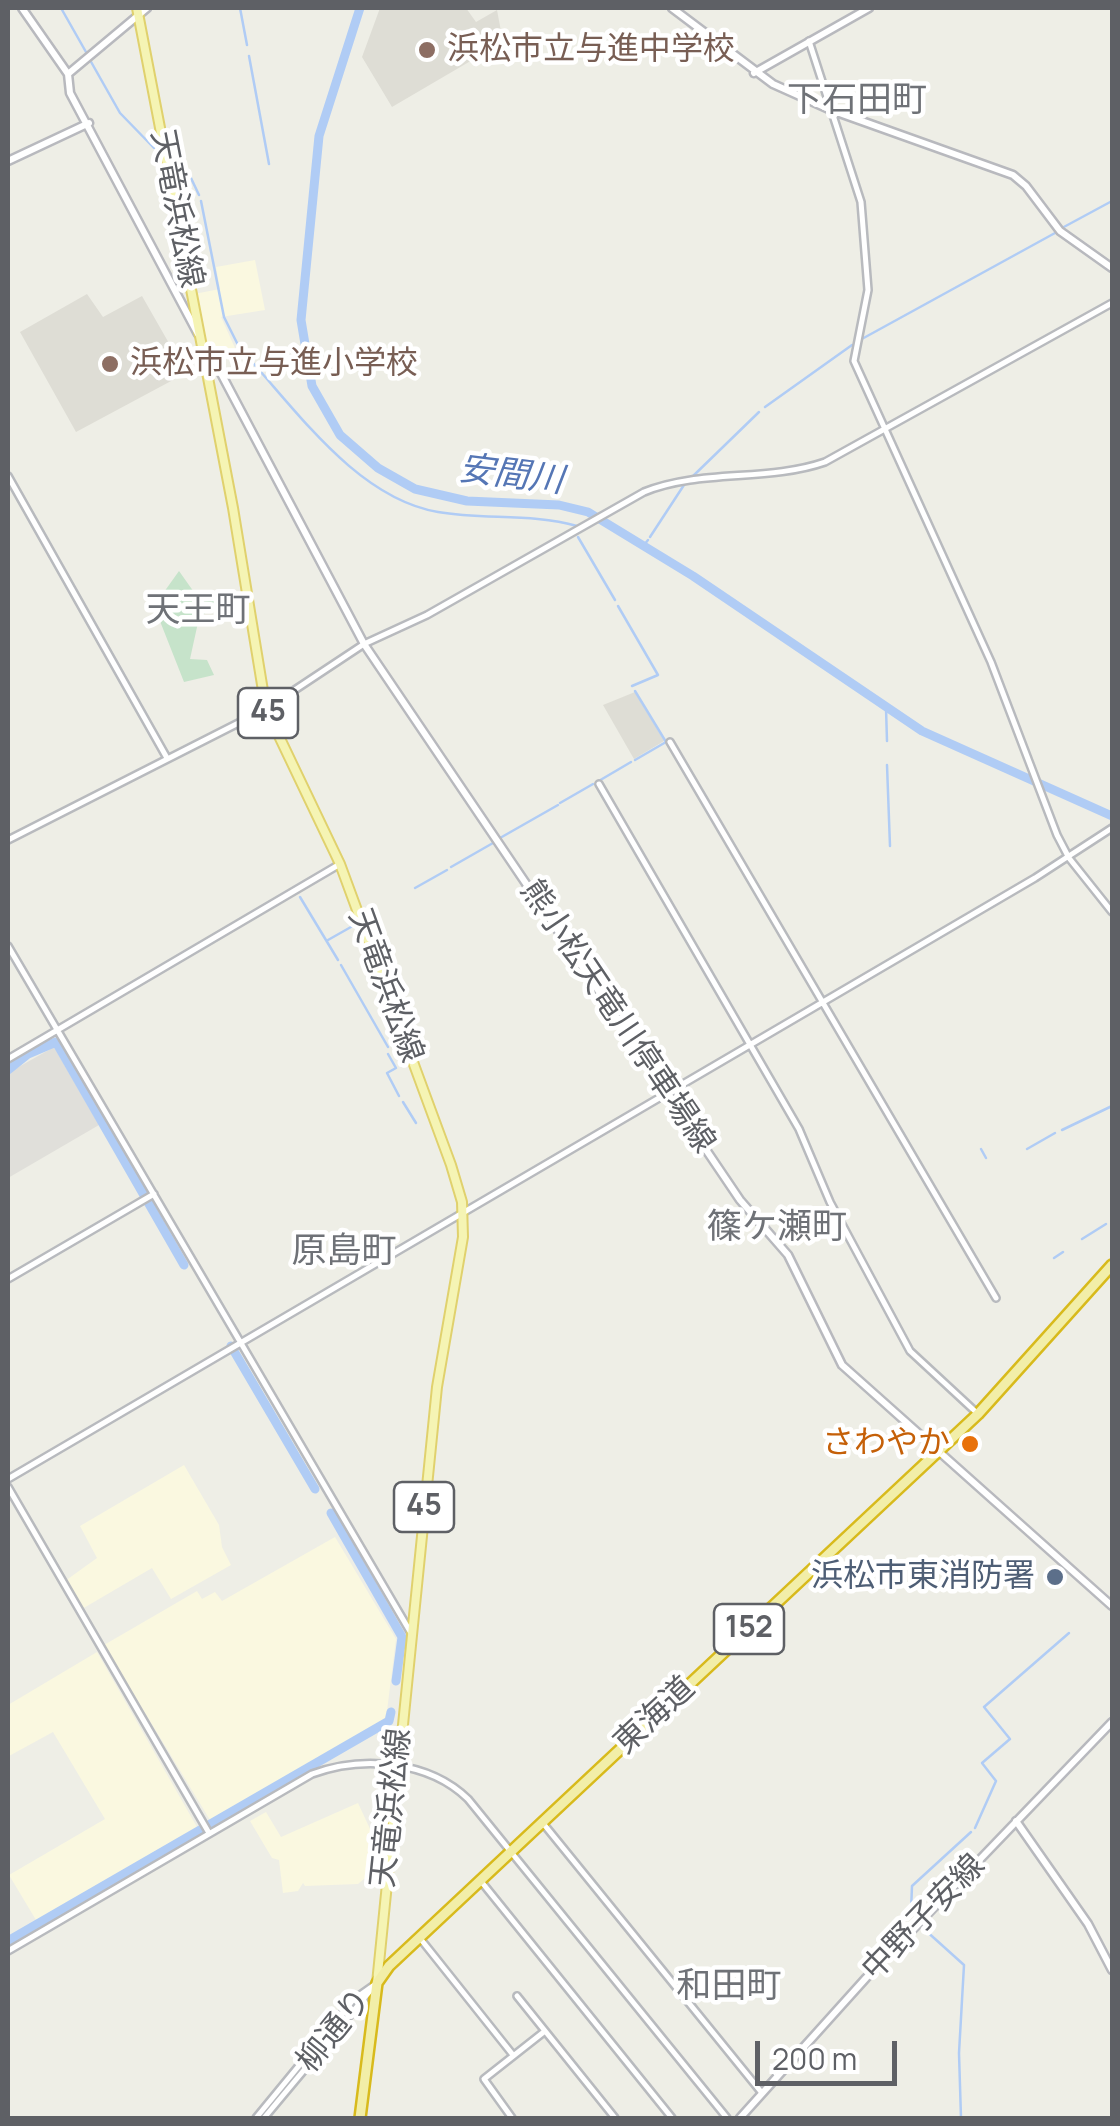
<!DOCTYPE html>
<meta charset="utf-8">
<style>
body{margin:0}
#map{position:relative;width:1120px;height:2126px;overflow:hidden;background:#eeeee6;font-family:Manrope,sans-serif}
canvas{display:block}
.frame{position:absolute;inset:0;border:10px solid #5e6065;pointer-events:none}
.scale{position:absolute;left:755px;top:2041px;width:142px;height:45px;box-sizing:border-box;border:5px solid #5e6065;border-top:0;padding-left:12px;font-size:30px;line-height:35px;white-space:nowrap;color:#5e6065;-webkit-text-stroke:8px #fff;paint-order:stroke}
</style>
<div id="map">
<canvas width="1120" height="2126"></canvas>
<div class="frame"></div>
<div class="scale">200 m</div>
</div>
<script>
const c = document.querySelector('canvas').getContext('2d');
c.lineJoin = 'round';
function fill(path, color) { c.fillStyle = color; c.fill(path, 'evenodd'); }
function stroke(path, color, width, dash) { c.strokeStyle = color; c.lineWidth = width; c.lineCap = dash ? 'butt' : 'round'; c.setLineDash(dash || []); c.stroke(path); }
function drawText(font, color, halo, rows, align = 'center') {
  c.font = font + ' Manrope,"Noto Sans JP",sans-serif'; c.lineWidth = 9; c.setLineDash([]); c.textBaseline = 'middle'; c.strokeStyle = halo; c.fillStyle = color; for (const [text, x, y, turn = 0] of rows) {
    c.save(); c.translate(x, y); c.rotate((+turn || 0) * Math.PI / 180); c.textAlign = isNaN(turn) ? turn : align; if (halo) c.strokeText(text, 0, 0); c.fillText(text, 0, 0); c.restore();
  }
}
const commercial = new Path2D(`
 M 255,260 L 265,310 L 221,317 L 235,348 L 215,358 L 203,337 L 194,294 L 220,289 L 216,267 Z
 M 184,1465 L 219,1525 L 222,1547 L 231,1565 L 171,1599 L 152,1568 L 82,1609 L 65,1581 L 97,1558 L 80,1526 Z
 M 335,1537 L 396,1639 L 386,1719 L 210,1820 L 104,1645 L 197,1591 L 202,1599 L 215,1592 L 222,1601 Z
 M 97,1652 L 197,1827 L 36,1920 L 9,1875 L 105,1819 L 53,1732 L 9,1756 L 8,1705 Z
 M 358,1803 L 371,1831 L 380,1829 L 378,1867 L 358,1884 L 305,1886 L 303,1883 L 298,1891 L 283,1893 L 279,1860 L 272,1858 L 250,1821 L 266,1812 L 281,1837 Z`);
const industrial = new Path2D(`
 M 54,1047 L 99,1125 L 8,1178 L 8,1073 Z`);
const education = new Path2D(`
 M 380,8 L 466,8 L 476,22 L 497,10 L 503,42 L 392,107 L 362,57 Z
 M 87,294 L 103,317 L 142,296 L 186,373 L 76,432 L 20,332 Z
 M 635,692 L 664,741 L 634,759 L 603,705 Z`);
const green = new Path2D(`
 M 179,571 L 201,602 L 243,597 L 247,613 L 213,607 L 199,618 L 190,659 L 207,660 L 214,675 L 184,682 L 154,606 Z`);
const stream = new Path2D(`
 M 61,8 L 86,52
 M 240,8 L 247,45
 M 249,56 L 269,164
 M 90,60 L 120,113 L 154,148
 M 170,157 L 190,176 L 199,195
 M 201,201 L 224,317 L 239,347
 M 1062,228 L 1112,201
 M 860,340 L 1055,233
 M 243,352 C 296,409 356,498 438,512 C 484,520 532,513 577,526
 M 765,407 L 852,345
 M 691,478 L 759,412
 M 578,537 L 615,600
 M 650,537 L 684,485
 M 644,545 L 648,540
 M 618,606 L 658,675 L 632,686
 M 886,708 L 887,741
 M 635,760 L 666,742 L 635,691
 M 887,765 L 890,846
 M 597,782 L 631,762
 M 560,803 L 593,784
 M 500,838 L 558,805
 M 451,867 L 493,843
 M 415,888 L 447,870
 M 300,897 L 338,960
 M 328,940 L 358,923
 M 341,965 L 388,1047
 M 388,1054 L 396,1068 L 387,1073 L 399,1096
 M 403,1102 L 416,1123
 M 1062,1130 L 1112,1106
 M 981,1149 L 986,1158
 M 1027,1149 L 1055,1133
 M 1112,1220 L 1112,1219
 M 1082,1239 L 1106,1224
 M 1054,1258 L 1063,1252
 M 975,1828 L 996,1781 L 982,1763 L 1010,1739 L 984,1707 L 1069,1633
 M 911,1911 L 912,1886 L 971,1832
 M 924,1929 L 964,1965 L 959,2053 L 961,2118`);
const river = new Path2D(`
 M 360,8 L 319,136 L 301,320 L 312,386 L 340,435 L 378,468 L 415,489 L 467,501 L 559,505 L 588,512 L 693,576 L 922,731 L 1112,816
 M 8,1070 L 28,1054 L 56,1042 L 184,1265
 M 231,1346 L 315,1489
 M 331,1513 L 402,1637 L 396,1681
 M 8,1941 L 389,1721 L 391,1712`);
const tertiary = new Path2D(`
 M 809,41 L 861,202 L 868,290 L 854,361 L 991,662 L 1057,835 L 1069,858 L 1112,912
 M 8,476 L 167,758
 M 670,742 L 996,1298
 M 599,784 L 799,1129 L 830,1202 L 910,1351 L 978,1414
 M 8,840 L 266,709 L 364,644 L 427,615 L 644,492 C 700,469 767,482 825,462 L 1112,303
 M 8,946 L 411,1633
 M 8,1059 L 340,864
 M 8,1279 L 154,1194
 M 8,1479 L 1035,878 L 1112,828
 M 8,1487 L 209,1833
 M 542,1822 L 762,2093
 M 480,1880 L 672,2118
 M 419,1937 L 513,2055
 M 8,1951 L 312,1774 C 363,1755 429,1761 468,1799 L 727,2118
 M 517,1996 L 615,2118
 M 256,2118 L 353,2000 L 377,1983
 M 264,2118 L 375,1985
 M 512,2118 L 484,2079 L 545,2031`);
const secondary = new Path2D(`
 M 22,8 L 68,74 L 70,93 L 198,334
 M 672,8 L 773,84 L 831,110 L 1013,175 L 1026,186 L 1060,231 L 1112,268
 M 754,73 L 869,8
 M 68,74 L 147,8
 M 8,161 L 89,123
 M 206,364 L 215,362 L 364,644 L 740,1200 L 788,1255 L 842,1365 L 1112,1606
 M 1016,1821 L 1088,1924 L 1112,1970
 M 740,2118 L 866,1978 L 1112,1722`);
const primary = new Path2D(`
 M 137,8 L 233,508 L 266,709 L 340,864 L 451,1165 L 462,1202 L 463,1237 L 437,1387 L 377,1983`);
const trunk = new Path2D(`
 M 360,2118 L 377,1983 L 389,1966 L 978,1414 L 1112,1265`);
const markers = [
 [427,50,10,"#8d6e63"],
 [110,364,10,"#8d6e63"],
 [970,1444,10,"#e8710a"],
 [1055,1577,10,"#5c6f8a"]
];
const shields = [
 [268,713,60],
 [424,1507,60],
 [749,1629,70]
];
const shieldNames = [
 ["45",268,713],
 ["45",424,1507],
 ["152",749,1629]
];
const educationNames = [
 ["浜松市立与進中学校",447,50],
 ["浜松市立与進小学校",130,364]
];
const streetNames = [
 ["天竜浜松線",176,209,79],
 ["天竜浜松線",385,986,70],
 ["熊小松天竜川停車場線",617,1017,56],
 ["東海道",655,1716,-43],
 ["天竜浜松線",392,1808,-84],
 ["中野子安線",924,1918,-46],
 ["柳通り",335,2031,-51]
];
const foodNames = [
 ["さわやか",950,1444]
];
const serviceNames = [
 ["浜松市東消防署",1035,1577]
];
const neighbourhoodNames = [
 ["下石田町",857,101],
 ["天王町",198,611],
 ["篠ケ瀬町",777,1228],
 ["原島町",344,1252],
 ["和田町",729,1987]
];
const waterNames = [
 ["安間川",511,476,7]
];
fill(commercial, '#faf8e0');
fill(industrial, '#e0dfda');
fill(education, '#deddd5');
fill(green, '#c6e3ca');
stroke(stream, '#b0ccf5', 2.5);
stroke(river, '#b0ccf5', 9);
stroke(tertiary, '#b8babe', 10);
stroke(secondary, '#b8b9be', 11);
stroke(primary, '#e0d16d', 12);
stroke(trunk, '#d8ba1c', 14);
stroke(tertiary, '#fff', 5);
stroke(secondary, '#fff', 6);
stroke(primary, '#f5f4b4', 8);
stroke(trunk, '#f2eea8', 9);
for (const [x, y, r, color] of markers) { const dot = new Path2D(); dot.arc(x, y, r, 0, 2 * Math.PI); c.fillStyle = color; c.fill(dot); stroke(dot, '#fff', 4); }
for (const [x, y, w] of shields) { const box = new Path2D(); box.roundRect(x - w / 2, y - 25, w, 50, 8); c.fillStyle = '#fff'; c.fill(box); stroke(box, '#5e6065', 2.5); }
drawText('bold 30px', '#5e6065', null, shieldNames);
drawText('32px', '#785e54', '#fff', educationNames, 'left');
drawText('32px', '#5e6065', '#fff', streetNames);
drawText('32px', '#c56008', '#fff', foodNames, 'right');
drawText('32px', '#4e5e75', '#fff', serviceNames, 'right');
drawText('35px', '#6f7277', '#fff', neighbourhoodNames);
drawText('italic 35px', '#5576b5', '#fff', waterNames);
</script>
